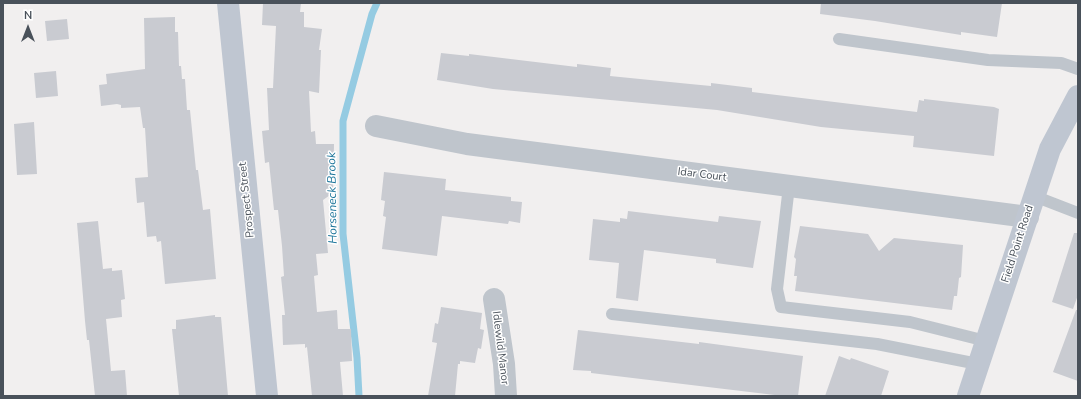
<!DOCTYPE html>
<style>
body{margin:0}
#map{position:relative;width:1081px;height:399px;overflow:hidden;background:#f1efef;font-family:"Nunito Sans",sans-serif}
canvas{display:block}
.frame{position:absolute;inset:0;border:4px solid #49515a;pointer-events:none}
.north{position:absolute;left:8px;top:8px;width:40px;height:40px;-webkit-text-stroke:3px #fff;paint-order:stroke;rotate:0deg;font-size:11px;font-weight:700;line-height:16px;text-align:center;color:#49515a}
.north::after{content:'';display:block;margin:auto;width:14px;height:18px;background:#49515a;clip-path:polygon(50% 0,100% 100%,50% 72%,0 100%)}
</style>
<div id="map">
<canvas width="1081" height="399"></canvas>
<div class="frame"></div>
<div class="north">N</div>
</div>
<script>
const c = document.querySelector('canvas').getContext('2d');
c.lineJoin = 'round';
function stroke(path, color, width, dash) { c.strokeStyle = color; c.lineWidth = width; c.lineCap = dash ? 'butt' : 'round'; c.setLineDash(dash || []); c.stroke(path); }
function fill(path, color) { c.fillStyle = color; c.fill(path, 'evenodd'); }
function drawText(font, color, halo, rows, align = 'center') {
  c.font = font + ' "Nunito Sans",sans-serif'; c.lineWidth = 3; c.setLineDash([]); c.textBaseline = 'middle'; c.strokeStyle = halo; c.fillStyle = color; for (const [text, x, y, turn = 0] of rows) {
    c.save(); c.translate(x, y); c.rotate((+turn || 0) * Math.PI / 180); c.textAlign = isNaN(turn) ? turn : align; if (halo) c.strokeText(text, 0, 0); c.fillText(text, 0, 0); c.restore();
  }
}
const stream = new Path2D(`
 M 359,396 L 357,358 L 343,234 L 343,121 L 372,14 L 377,3`);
const building = new Path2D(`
 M 263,3 L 301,3 L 300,12 L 304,12 L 304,27 L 322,29 L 319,50 L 321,50 L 319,93 L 309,91 L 311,132 L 315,131 L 316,144 L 334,144 L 333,193 L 323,200 L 328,253 L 316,254 L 318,275 L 314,276 L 317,312 L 337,310 L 338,329 L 351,329 L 352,361 L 340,362 L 343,396 L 312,396 L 307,347 L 305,348 L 305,344 L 283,345 L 282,315 L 285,315 L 281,277 L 284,276 L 282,246 L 278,210 L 274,210 L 269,162 L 265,163 L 262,131 L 269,130 L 267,88 L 273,88 L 276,26 L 262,25 Z
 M 821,3 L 1002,3 L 997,37 L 961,32 L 961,35 L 875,21 L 820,14 Z
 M 175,17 L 175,32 L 178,32 L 179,66 L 181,66 L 182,79 L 185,79 L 187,110 L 190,110 L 196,170 L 198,170 L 203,210 L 210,209 L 216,279 L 165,284 L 161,241 L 157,242 L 156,236 L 147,237 L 144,202 L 137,203 L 135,178 L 148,177 L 145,128 L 143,128 L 140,107 L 121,108 L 121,105 L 117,104 L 101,106 L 99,85 L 107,84 L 106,74 L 145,69 L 144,18 Z
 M 67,19 L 69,39 L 47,41 L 45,21 Z
 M 441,53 L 469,56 L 469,54 L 577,67 L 577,64 L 611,68 L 610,76 L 690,84 L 711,86 L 711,83 L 752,88 L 752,92 L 917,112 L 919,100 L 924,101 L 924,99 L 994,107 L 999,109 L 994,156 L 913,147 L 914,136 L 821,127 L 717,110 L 493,89 L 437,80 Z
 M 56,71 L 58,96 L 36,98 L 34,73 Z
 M 34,122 L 37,174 L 17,175 L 14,124 Z
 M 384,172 L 446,179 L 445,190 L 511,197 L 511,201 L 522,202 L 520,223 L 509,221 L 508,224 L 442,216 L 437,256 L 382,249 L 386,217 L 383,216 L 385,201 L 381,200 Z
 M 628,211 L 718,222 L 719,216 L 761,221 L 753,268 L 716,263 L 716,259 L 644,250 L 638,301 L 616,298 L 619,263 L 589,260 L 593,219 L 620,222 L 620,218 L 627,219 Z
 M 98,221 L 103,269 L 112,268 L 112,271 L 122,270 L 125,299 L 121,300 L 122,317 L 106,319 L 111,371 L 125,370 L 127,396 L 95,396 L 89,340 L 87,340 L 85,321 L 77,223 Z
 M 800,226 L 868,234 L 879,251 L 894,238 L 963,245 L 961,277 L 959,278 L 957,296 L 954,296 L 952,310 L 795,291 L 797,276 L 794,276 L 796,259 L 794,257 Z
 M 1074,233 L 1078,233 L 1078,295 L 1073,309 L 1052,302 Z
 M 441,307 L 482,313 L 480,329 L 484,330 L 481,349 L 478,348 L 475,363 L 460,361 L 460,364 L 458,364 L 455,396 L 428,396 L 437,343 L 432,342 L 435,323 L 438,324 Z
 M 1076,310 L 1078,310 L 1078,381 L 1053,372 Z
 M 215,315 L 215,317 L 221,317 L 228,396 L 179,396 L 172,329 L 176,329 L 176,320 Z
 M 578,330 L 699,344 L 699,342 L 803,356 L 798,396 L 783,396 L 591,373 L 591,371 L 573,370 Z
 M 839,356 L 850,360 L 851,358 L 889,371 L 881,396 L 825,396 Z`);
const lane = new Path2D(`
 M 839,39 L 988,60 L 1061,63 L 1078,69
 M 789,186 L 777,289 L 781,307 L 910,322 L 986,341
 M 1034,196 L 1078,213
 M 612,314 L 877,344 L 978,364`);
const street = new Path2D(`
 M 376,126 L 467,144 L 1028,217
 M 494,299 L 504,364 L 506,396`);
const secondary = new Path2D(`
 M 228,3 L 267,396
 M 968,396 L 1050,149 L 1078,96`);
const streetNames = [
 ["Idar Court",702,175,7],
 ["Prospect Street",247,200,-96],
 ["Field Point Road",1018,244,-72],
 ["Idlewild Manor",500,348,83]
];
const waterNames = [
 ["Horseneck Brook",333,198,-91]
];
stroke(stream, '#95cbe2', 7);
fill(building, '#c9cbd1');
stroke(lane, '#bfc5cc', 12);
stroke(street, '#bfc5cc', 22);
stroke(secondary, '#bfc6d1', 22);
drawText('11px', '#49515a', '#fff', streetNames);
drawText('italic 12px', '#1d759a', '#fff', waterNames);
</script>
